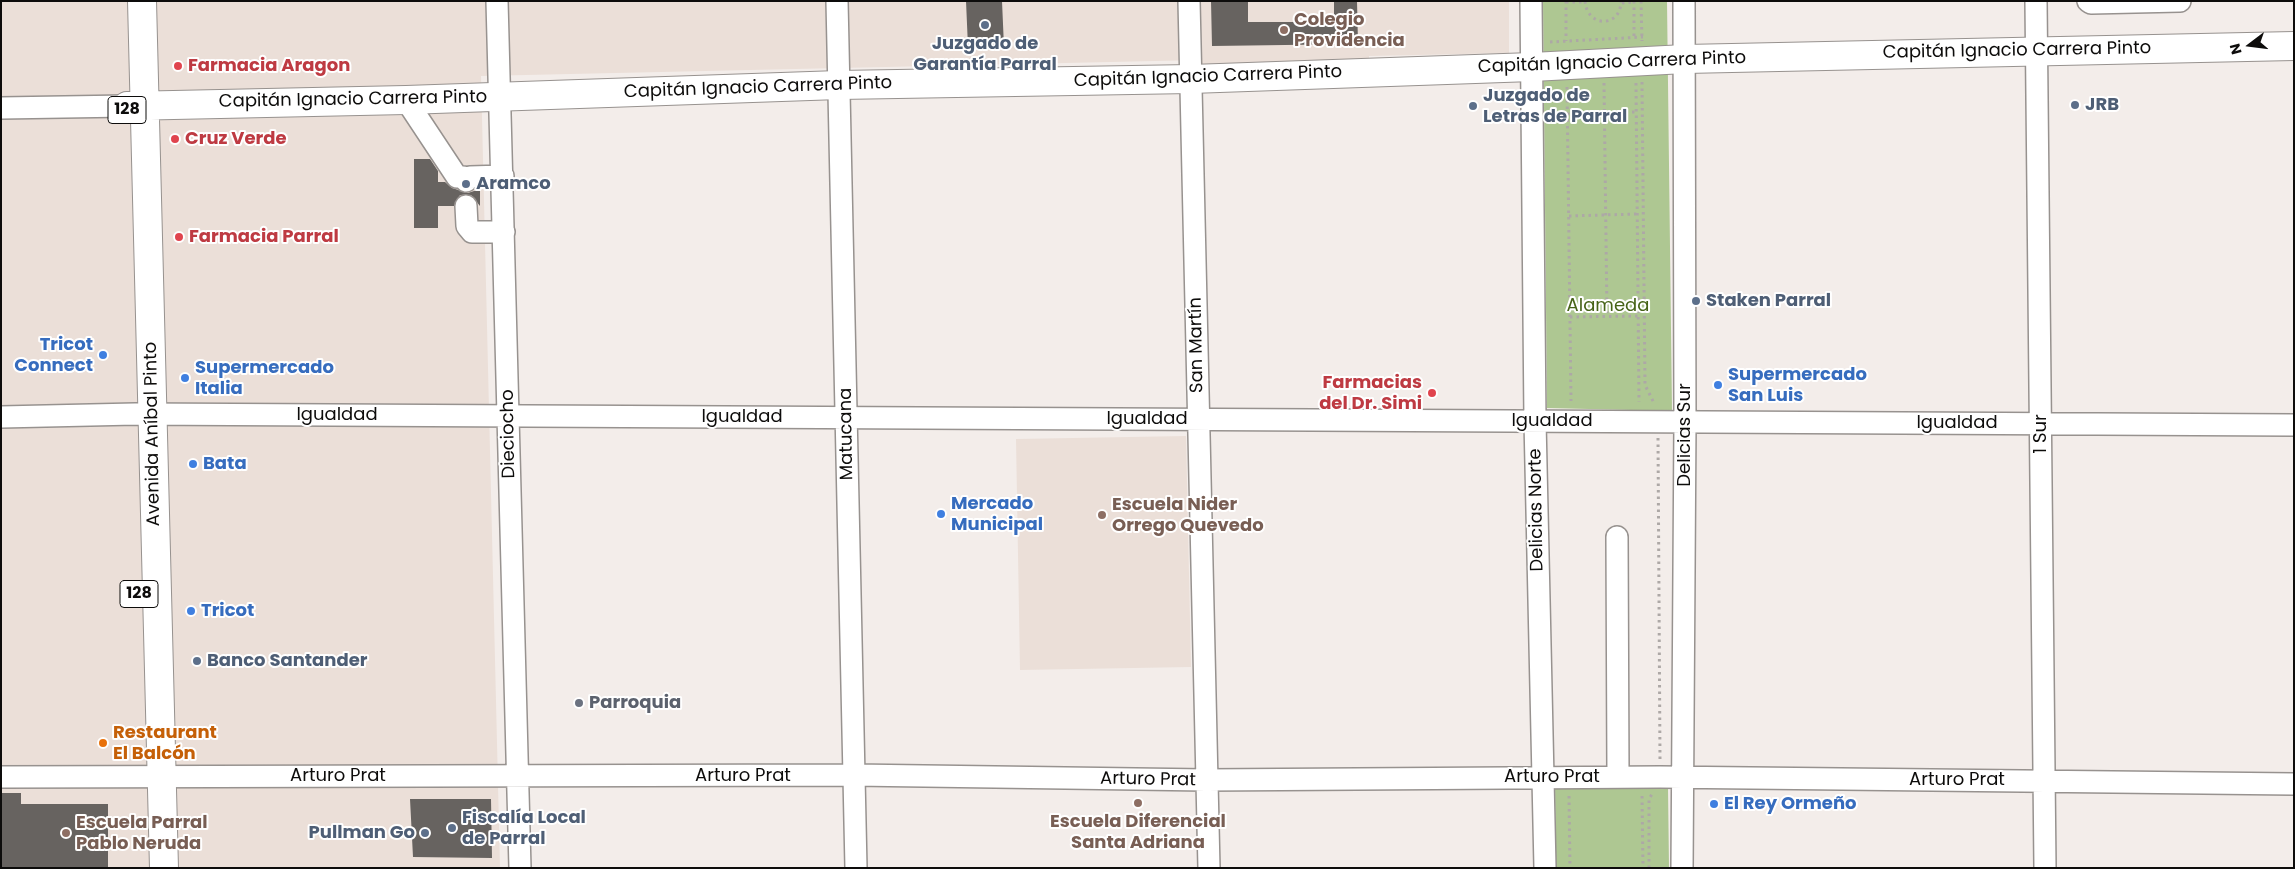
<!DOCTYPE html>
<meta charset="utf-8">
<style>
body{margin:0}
#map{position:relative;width:2295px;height:869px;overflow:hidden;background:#f3edea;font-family:Poppins,sans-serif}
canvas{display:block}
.frame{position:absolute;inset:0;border:2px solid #0d0c0b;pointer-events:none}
.north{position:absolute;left:2225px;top:20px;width:50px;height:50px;-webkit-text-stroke:4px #fff;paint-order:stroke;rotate:255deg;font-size:14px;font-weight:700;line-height:20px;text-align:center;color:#0d0c0b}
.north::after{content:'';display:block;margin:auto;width:18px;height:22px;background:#0d0c0b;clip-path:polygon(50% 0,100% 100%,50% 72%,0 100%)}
</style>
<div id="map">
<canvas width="2295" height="869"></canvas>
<div class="frame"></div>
<div class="north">N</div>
</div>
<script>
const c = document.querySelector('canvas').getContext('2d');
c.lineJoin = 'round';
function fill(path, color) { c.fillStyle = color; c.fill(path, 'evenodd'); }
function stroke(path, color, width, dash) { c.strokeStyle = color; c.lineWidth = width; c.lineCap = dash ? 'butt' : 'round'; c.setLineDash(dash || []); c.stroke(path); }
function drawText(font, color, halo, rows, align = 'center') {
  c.font = font + ' Poppins,sans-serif'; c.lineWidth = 4; c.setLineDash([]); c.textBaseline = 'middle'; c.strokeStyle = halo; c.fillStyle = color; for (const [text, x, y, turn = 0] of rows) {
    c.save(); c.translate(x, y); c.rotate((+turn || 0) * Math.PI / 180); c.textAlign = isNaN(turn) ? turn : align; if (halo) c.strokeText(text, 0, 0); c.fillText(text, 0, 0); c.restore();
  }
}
const built = new Path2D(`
 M 1,1 L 1509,1 L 1509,53 L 1369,56 L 1369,59 L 1201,65 L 1200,60 L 481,76 L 500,868 L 1,868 Z
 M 1186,436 L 1191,667 L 1020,670 L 1016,439 Z`);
const green = new Path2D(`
 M 1543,1 L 1667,1 L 1672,411 L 1547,408 Z
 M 1555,785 L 1668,787 L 1669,868 L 1556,868 Z`);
const building = new Path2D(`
 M 966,1 L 1002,1 L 1004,47 L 968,47 Z
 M 1211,1 L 1248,1 L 1248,22 L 1334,22 L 1334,1 L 1357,1 L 1358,44 L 1212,46 Z
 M 414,159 L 430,159 L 438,171 L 438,182 L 445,182 L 452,188 L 468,193 L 480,189 L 480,206 L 471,195 L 460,195 L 454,206 L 438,206 L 438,228 L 414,228 Z
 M 1,793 L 21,793 L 21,804 L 108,804 L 108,868 L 1,868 Z
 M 410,799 L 491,799 L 492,858 L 413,857 Z`);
const path = new Path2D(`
 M 1566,1 L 1566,41
 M 1585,1 C 1587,28 1621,28 1621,1
 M 1634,1 L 1634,37
 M 1641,1 L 1642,41
 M 1566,2 L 1585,2
 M 1622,3 L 1634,2
 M 1550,42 L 1643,37
 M 1642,82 L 1645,385 L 1654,403
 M 1604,83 L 1607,316
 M 1636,83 L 1639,402
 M 1567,87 L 1571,401
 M 1567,114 L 1636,112
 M 1569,216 L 1637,214
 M 1570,317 L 1638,316
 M 1658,438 L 1660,760
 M 1569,796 L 1570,868
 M 1642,796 L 1643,868
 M 1649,868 L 1649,799 L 1652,794`);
const minor = new Path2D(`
 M 497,1 L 520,868
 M 837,1 L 856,868
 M 1189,1 L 1209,868
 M 1531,1 L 1535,421 L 1545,868
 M 2036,1 L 2045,868
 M 2088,1 L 2091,3 L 2180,1
 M 406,100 L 457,177 L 463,177 L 466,181 L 470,177 L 503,176
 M 1,108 L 127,106
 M 466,206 L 467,226 L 472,232 L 504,232
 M 1,417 L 135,414 L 2294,425
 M 1617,537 L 1618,777
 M 1,777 L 854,775 L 1206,780 L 1660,777 L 2294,784
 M 1682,868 L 1685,422 L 1684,1`);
const major = new Path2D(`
 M 142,1 L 164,868
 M 127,106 L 406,100 L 839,85 L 1191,79 L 1532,67 L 1685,59 L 2294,46`);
const markers = [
 [985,25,5,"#5c6f8a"],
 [1284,30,5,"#8d6e63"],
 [178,66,5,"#e0444e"],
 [2075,105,5,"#5c6f8a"],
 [1473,106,5,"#5c6f8a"],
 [175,139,5,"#e0444e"],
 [466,184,5,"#5c6f8a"],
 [179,237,5,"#e0444e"],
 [1696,301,5,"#5c6f8a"],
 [103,355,5,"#3f7fe0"],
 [185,378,5,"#3f7fe0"],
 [1718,385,5,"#3f7fe0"],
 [1432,393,5,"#e0444e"],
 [193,464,5,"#3f7fe0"],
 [941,514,5,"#3f7fe0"],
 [1102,515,5,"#8d6e63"],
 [191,611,5,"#3f7fe0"],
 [197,661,5,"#5c6f8a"],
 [579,703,5,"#6b7280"],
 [103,743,5,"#e8710a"],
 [1138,803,5,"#8d6e63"],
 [1714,804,5,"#3f7fe0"],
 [452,828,5,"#5c6f8a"],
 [66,833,5,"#8d6e63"],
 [425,833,5,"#5c6f8a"]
];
const shields = [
 [127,110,38],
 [139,594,38]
];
const shieldNames = [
 ["128",127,110],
 ["128",139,594]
];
const educationNames = [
 ["Colegio",1294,20],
 ["Providencia",1294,41],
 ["Escuela Nider",1112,505],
 ["Orrego Quevedo",1112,526],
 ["Escuela Diferencial",1138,822,"center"],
 ["Santa Adriana",1138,843,"center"],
 ["Escuela Parral",76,823],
 ["Pablo Neruda",76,844]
];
const serviceNames = [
 ["Juzgado de",985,44,"center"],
 ["Garantía Parral",985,65,"center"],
 ["Juzgado de",1483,96],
 ["Letras de Parral",1483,117],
 ["JRB",2085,105],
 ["Aramco",476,184],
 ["Staken Parral",1706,301],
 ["Banco Santander",207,661],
 ["Fiscalía Local",462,818],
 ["de Parral",462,839],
 ["Pullman Go",415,833,"right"]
];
const streetNames = [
 ["Capitán Ignacio Carrera Pinto",2017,51,-1],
 ["Capitán Ignacio Carrera Pinto",1612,63,-2],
 ["Capitán Ignacio Carrera Pinto",1208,77,-2],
 ["Capitán Ignacio Carrera Pinto",758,88,-2],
 ["Capitán Ignacio Carrera Pinto",353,100,-1],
 ["San Martín",1197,345,-91],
 ["Igualdad",337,415],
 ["Igualdad",742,417],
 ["Igualdad",1147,419],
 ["Igualdad",1552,421],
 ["Igualdad",1957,423],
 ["Avenida Aníbal Pinto",153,434,-91],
 ["Dieciocho",509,434,-91],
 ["Matucana",847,434,-91],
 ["1 Sur",2041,434,-90],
 ["Delicias Sur",1685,435,-90],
 ["Delicias Norte",1537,510,-91],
 ["Arturo Prat",338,776],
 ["Arturo Prat",743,776],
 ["Arturo Prat",1552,777],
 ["Arturo Prat",1148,780,1],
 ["Arturo Prat",1957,780]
];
const healthNames = [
 ["Farmacia Aragon",188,66],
 ["Cruz Verde",185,139],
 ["Farmacia Parral",189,237],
 ["Farmacias",1422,383,"right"],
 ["del Dr. Simi",1422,404,"right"]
];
const parkNames = [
 ["Alameda",1608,306]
];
const shopNames = [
 ["Tricot",93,345,"right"],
 ["Connect",93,366,"right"],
 ["Supermercado",195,368],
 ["Italia",195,389],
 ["Supermercado",1728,375],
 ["San Luis",1728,396],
 ["Bata",203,464],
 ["Mercado",951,504],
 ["Municipal",951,525],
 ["Tricot",201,611],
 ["El Rey Ormeño",1724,804]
];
const worshipNames = [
 ["Parroquia",589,703]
];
const foodNames = [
 ["Restaurant",113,733],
 ["El Balcón",113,754]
];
fill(built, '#ebdfd8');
fill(green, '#aec792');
fill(building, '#676360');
stroke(minor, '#97928f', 24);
stroke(major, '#97928f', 30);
stroke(path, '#ada8a6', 3, [2.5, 4]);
stroke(minor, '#fff', 21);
stroke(major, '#fff', 28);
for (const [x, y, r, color] of markers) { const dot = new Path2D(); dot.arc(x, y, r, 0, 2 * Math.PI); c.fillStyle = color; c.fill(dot); stroke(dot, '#fff', 2); }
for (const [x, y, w] of shields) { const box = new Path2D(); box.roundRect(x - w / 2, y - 13.5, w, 27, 4); c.fillStyle = '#fff'; c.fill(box); stroke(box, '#0d0c0b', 1); }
drawText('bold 16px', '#0d0c0b', null, shieldNames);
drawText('bold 18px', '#785e54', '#fff', educationNames, 'left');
drawText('bold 18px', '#4e5e75', '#fff', serviceNames, 'left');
drawText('18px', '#0d0c0b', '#fff', streetNames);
drawText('bold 18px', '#be3a42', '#fff', healthNames, 'left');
drawText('18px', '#466317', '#fff', parkNames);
drawText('bold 18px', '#366cbe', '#fff', shopNames, 'left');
drawText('bold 18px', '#5b616d', '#fff', worshipNames, 'left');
drawText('bold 18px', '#c56008', '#fff', foodNames, 'left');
</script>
